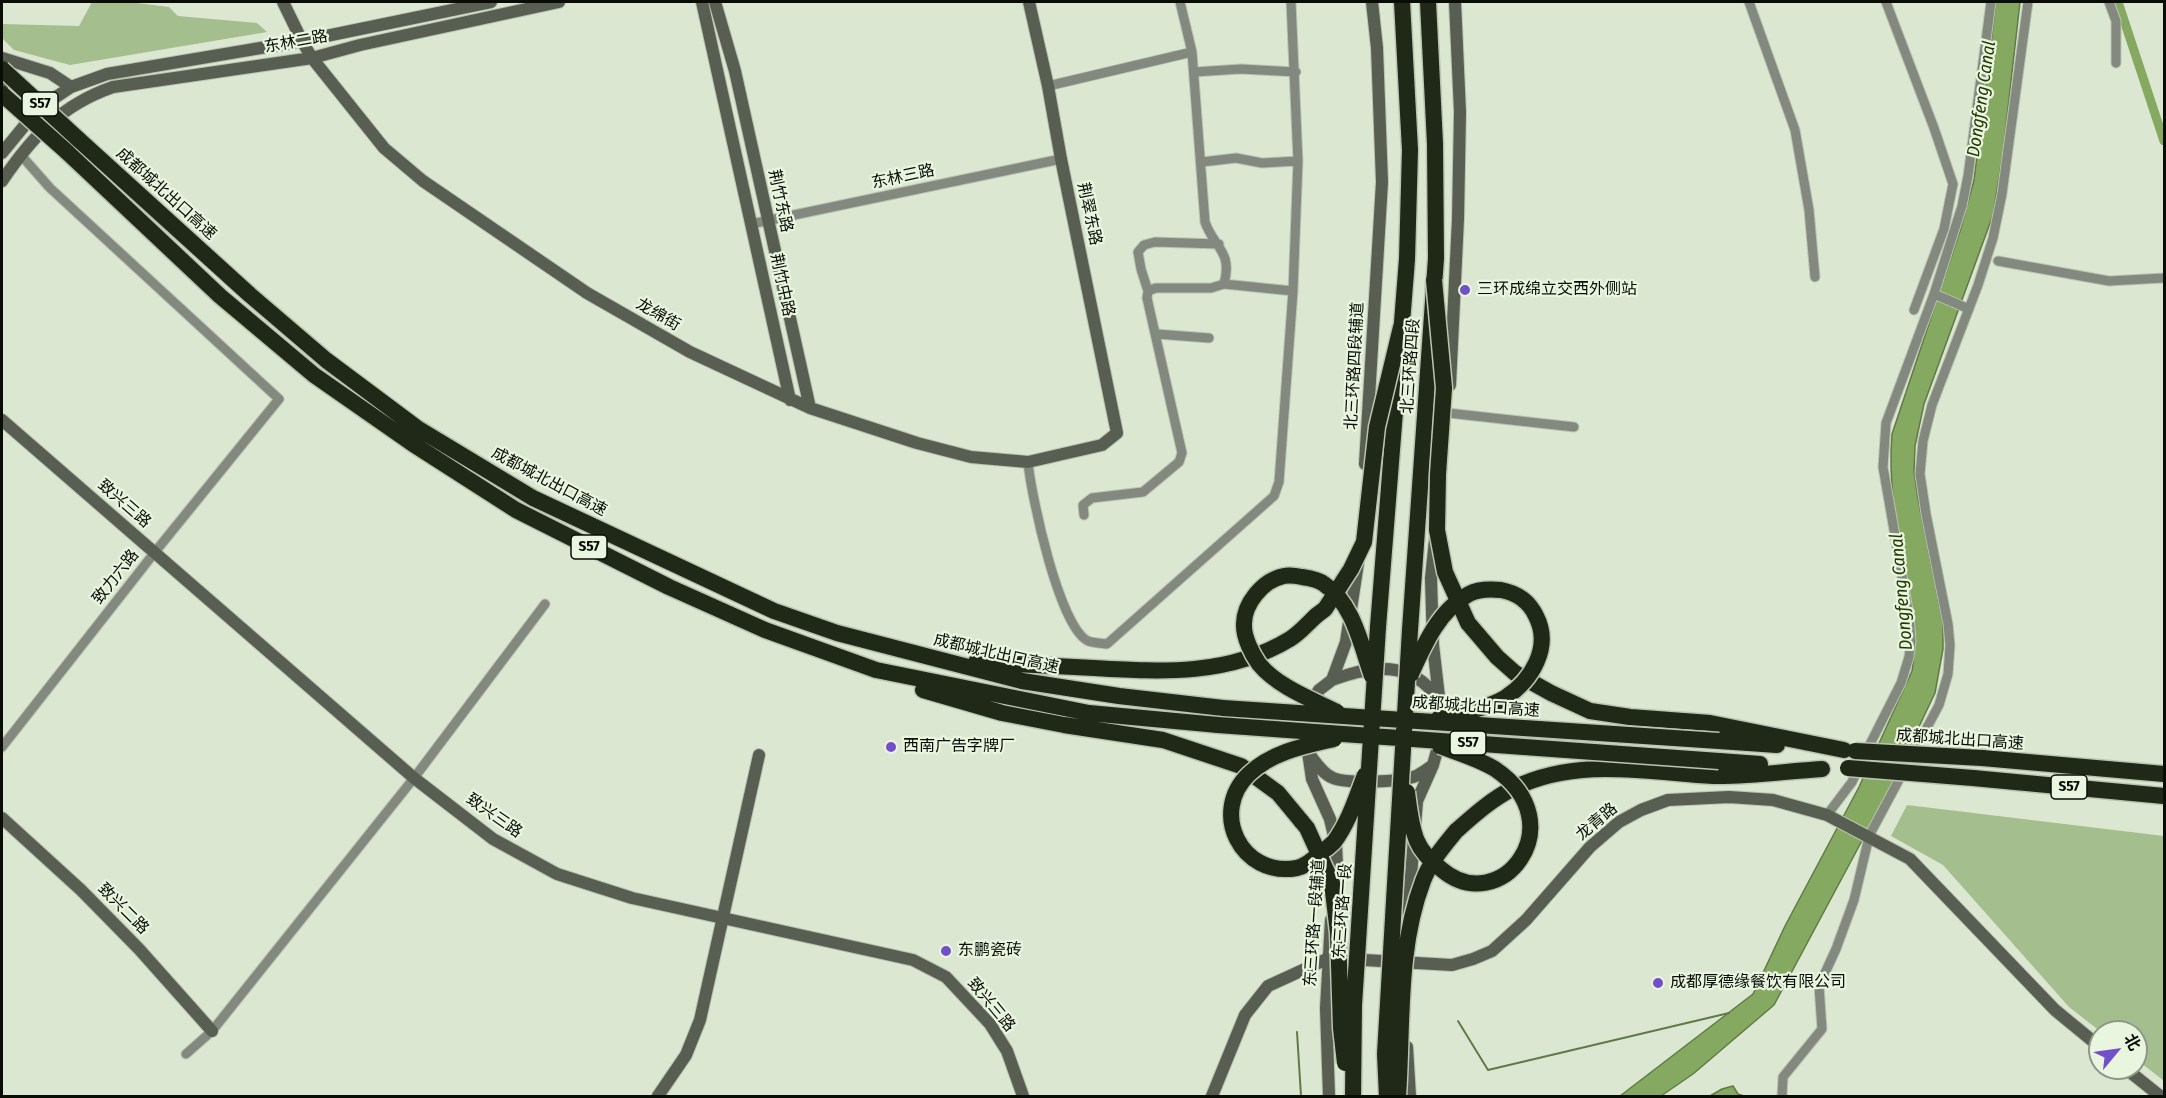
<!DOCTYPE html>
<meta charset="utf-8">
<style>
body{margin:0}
#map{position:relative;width:2166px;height:1098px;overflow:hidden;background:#dce7d2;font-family:"Fira Sans Condensed","Noto Sans SC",sans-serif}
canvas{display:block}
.frame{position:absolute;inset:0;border:3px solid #090d06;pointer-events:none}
.north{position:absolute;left:2088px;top:1020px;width:60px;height:60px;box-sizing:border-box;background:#e9f5df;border:2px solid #8f9888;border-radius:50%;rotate:61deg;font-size:16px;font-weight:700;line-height:24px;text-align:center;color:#090d06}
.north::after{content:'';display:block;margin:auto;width:21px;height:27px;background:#7250c9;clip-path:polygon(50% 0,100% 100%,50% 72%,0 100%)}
</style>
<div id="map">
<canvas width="2166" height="1098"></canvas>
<div class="frame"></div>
<div class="north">北</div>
</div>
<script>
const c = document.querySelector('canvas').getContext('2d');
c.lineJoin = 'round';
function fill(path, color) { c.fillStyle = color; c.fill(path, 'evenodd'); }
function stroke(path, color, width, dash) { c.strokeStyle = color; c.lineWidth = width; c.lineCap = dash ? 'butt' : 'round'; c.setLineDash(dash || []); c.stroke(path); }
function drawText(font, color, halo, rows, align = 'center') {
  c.font = font + ' "Fira Sans Condensed","Noto Sans SC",sans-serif'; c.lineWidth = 4.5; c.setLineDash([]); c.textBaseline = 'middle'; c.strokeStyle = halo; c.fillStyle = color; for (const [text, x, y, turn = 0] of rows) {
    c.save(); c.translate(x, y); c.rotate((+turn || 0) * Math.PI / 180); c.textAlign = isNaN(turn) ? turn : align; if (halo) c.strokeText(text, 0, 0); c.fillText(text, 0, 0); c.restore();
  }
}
const green = new Path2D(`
 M 92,2 L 129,2 L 169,7 L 178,16 L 257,23 L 267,32 L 70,65 L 14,50 L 2,38 L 2,24 L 79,26 Z
 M 1907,805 L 2164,836 L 2164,1081 L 2136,1059 L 2136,1032 L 2101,1032 L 2069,1007 L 1943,865 L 1891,836 Z`);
const water = new Path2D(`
 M 1996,2 L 2020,2 L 2003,152 L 1993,215 L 1924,404 L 1915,446 L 1914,472 L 1918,499 L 1943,624 L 1943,649 L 1935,693 L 1887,794 L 1774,1005 L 1693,1074 L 1661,1096 L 1620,1096 L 1753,994 L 1785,926 L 1859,787 L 1912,671 C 1918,636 1911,605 1905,571 C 1896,525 1888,480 1892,434 L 1961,228 L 1974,180 Z
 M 1733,1086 L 1738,1094 L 1744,1096 L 1710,1096 L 1722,1089 Z`);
const stream = new Path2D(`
 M 1458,1021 L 1488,1070 L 1729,1013
 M 1297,1032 L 1301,1096`);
const canal = new Path2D(`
 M 2118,2 L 2164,141`);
const street = new Path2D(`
 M 1749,2 L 1795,130 L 1809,210 L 1815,277
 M 1886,2 L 1934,128 L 1953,184 L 1944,229 L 1914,310
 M 2109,2 L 2116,21 L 2116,63
 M 1194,72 L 1241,69 L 1296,72
 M 1048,86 L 1192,52 L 1180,2
 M 1202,162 L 1236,158 L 1262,163 L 1298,161
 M 751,224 L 1061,159
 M 1998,261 L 2109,281 L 2164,278
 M 1224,284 L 1293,291
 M 1148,291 L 1141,269 L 1138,252 L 1144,245 L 1155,242 L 1219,244
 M 1934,294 L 1969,309
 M 1156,334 L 1209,338
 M 1448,413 L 1574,427
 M 1028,462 C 1031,495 1059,627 1088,641 C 1093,643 1102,643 1107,644 L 1274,496 L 1279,482 L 1293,291 L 1298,161 L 1291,2
 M 1084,515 L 1083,505 L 1092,498 L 1143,492 L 1179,462 L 1182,453 L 1147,298 L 1148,291 L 1156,288 L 1211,288 L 1224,284 C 1233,251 1214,248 1205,222 L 1192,52
 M 2,747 L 155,552 L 279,399 L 50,188 L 20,154
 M 1865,754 L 1901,683 L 1909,657 L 1911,641 L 1909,616 L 1883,467 L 1886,423 L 1934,294 L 1962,206 L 1968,176 L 1991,2
 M 1827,815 L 1852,782 L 1859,767
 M 1869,836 L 1939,705 L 1948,674 L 1950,645 L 1948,624 L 1926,514 L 1920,474 L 1923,441 L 1932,405 L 1978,285 L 1993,238 L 2002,194 L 2028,2
 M 186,1054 L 212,1031 L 414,778 L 545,604
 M 1782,1096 L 1783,1077 L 1822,1029 L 1819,986 L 1836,949 L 1854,900 L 1869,837`);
const secondary = new Path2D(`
 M 283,2 L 302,41 L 312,58 L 384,148 L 423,181 L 587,293 L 690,352 L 810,408 L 917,443 L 971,457 L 1028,462 L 1102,445 L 1117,433 L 1061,159 L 1048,86 L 1029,2
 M 702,2 L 790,400
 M 715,2 L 735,71 L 810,408
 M 2,58 L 50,73 L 71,87
 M 2,83 L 17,98
 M 2,153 L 34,114 L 50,101 L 71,87 L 107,74 L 302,41 L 491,2
 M 2,181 C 32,137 61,105 113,87 L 312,58 L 360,45 L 559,2
 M 1450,385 L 1458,219 L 1460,112 L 1455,2
 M 2,420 L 414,778 L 493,839 L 557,874 L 632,898 L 913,960 L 946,977 L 990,1024 L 1007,1051 L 1023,1096
 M 1365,464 L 1382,182 L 1377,48 L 1372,2
 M 1435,540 L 1431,578 L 1433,645 L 1442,723
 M 1332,680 C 1371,665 1412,660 1438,699
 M 1310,755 C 1316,763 1323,774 1333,778 C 1348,784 1401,782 1416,776 C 1422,773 1427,769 1432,766
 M 2,818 L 81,890 L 139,949 L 212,1031
 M 1333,888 L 1337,866 L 1336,844 L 1330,819 L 1312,779 L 1308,752 L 1310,704 L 1319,690 L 1332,680 L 1346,642 L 1358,563
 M 1408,913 L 1417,801 L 1433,765 L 1440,740
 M 1407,1047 L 1410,1096
 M 2125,1068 L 2160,1096
 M 658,1096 L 686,1055 L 700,1020 L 759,755
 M 1212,1096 L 1245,1015 L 1268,986 L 1329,958 L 1452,965 L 1473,959 L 1492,951 L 1526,920 L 1590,847 L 1619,822 L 1641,810 L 1668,800 L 1729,797 L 1773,800 L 1827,815 L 1910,859 L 2055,1010 L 2100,1047
 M 1329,1096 L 1326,1008 L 1331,920`);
const highway = new Path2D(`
 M 78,139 L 250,295 L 326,360 L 417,428 L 533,498 L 774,611 L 837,633 L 1022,681 L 1119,696 L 1223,708
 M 66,151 L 220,296 L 314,375 L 413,444 L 516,510 L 669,587 L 765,630 L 876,670 L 1089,713 L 1218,725
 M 1468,623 L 1497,657 L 1515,673 L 1551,693 L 1590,711 L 1630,717 L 1710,723 L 1844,750
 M 1378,627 L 1407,259 L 1410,150 L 1402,2
 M 1410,630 L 1436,258 L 1435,144 L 1428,2
 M 976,662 C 1015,664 1055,666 1094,668 C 1162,672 1229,676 1290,639 C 1300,633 1308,623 1317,615
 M 923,690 L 1002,713 L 1064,725 L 1163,740 L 1241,766 L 1278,793 L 1302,822
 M 1719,741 L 1777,745
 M 1982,758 L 2164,774
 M 1719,761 L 1760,764
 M 1973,778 L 2164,796
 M 1456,831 C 1474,815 1493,798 1514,788 C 1577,757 1647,772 1713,776 C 1748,777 1787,771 1822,769`);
const highwayBridge = new Path2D(`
 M 2,69 L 78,139
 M 2,94 L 66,151
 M 1434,280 L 1444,388 L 1438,474 L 1437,530 L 1445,572 L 1468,623
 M 1317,615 L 1325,609 L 1351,569 L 1364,542 L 1377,427 L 1401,327
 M 1411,674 C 1424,645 1439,610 1469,594 C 1478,589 1491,589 1501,590 C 1517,593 1529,601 1536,616 C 1552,647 1532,680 1505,698 C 1486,709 1460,713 1439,718
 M 1223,708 L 1719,741
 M 1337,712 C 1311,699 1278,687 1259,664 C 1252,654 1244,638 1244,626 C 1243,604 1263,580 1284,576 C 1289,575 1297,576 1302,577 C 1309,578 1319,580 1324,584 C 1353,603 1361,645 1372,676
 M 1218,725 L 1719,761
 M 1334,739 C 1304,746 1272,752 1249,774 C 1209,812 1241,878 1297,868 C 1305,866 1314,859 1320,853 C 1325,850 1330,846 1334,842 C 1349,822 1356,798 1365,775
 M 1855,751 L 1982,758
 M 1848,768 L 1973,778
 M 1407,792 C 1409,808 1411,827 1417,841 C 1422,853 1432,862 1441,869 C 1500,920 1576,824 1495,769 C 1479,759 1458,753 1440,746
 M 1302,822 L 1307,828 L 1332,883 L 1338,933 L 1341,1028 L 1345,1063
 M 1353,1096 L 1354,1005 L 1378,627
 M 1387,1096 L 1385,1054 L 1410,630
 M 1398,1096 C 1403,1025 1397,949 1423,881 C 1430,862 1443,847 1456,831`);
const markers = [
 [1465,290,6,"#7250c9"],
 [891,747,6,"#7250c9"],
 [946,951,6,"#7250c9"],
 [1658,983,6,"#7250c9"]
];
const shields = [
 [40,104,36],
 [589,547,36],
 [1468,743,36],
 [2069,787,36]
];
const shieldNames = [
 ["S57",40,104],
 ["S57",589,547],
 ["S57",1468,743],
 ["S57",2069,787]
];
const streetNames = [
 ["东林二路",296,42,-10],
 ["东林三路",903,177,-12],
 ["成都城北出口高速",166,194,42],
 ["荆竹东路",780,201,78],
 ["荆翠东路",1089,214,78],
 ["荆竹中路",782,285,78],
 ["龙绵街",658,315,30],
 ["北三环路四段辅道",1355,366,-87],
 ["北三环路四段",1411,366,-86],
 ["成都城北出口高速",549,482,28],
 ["致兴三路",124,504,41],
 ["致力六路",116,577,-52],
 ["成都城北出口高速",996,654,13],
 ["成都城北出口高速",1476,707,4],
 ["成都城北出口高速",1960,740,4],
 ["致兴三路",494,816,35],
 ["龙青路",1597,822,-40],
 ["致兴二路",123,909,45],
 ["东三环路一段",1343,911,-86],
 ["东三环路一段辅道",1315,923,-86],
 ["致兴三路",991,1005,50]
];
const poiNames = [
 ["三环成绵立交西外侧站",1477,290],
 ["西南广告字牌厂",903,747],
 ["东鹏瓷砖",958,951],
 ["成都厚德缘餐饮有限公司",1670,983]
];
const waterNames = [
 ["Dongfeng Canal",1982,99,-82],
 ["Dongfeng Canal",1902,592,-95]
];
fill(green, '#a5be8d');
fill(water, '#86a961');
stroke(water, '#607a46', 1.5);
stroke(stream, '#607a46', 2);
stroke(canal, '#86a961', 9);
stroke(street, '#bac4b1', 11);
stroke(secondary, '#bac4b1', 14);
stroke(highway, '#bac4b1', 19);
stroke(street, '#848980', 9);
stroke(secondary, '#585e52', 12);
stroke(highway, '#202818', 16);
stroke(highwayBridge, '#bac4b1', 19, []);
stroke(highwayBridge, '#202818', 16);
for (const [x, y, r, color] of markers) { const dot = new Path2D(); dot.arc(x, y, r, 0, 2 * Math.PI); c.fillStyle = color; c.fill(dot); stroke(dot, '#e9f5df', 2); }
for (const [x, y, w] of shields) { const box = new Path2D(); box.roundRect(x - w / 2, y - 12, w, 24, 4.5); c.fillStyle = '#e9f5df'; c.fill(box); stroke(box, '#090d06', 1.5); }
drawText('bold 15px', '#090d06', null, shieldNames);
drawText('16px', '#090d06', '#e9f5df', streetNames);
drawText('16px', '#090d06', '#e9f5df', poiNames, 'left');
drawText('italic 18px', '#223802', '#e9f5df', waterNames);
</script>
